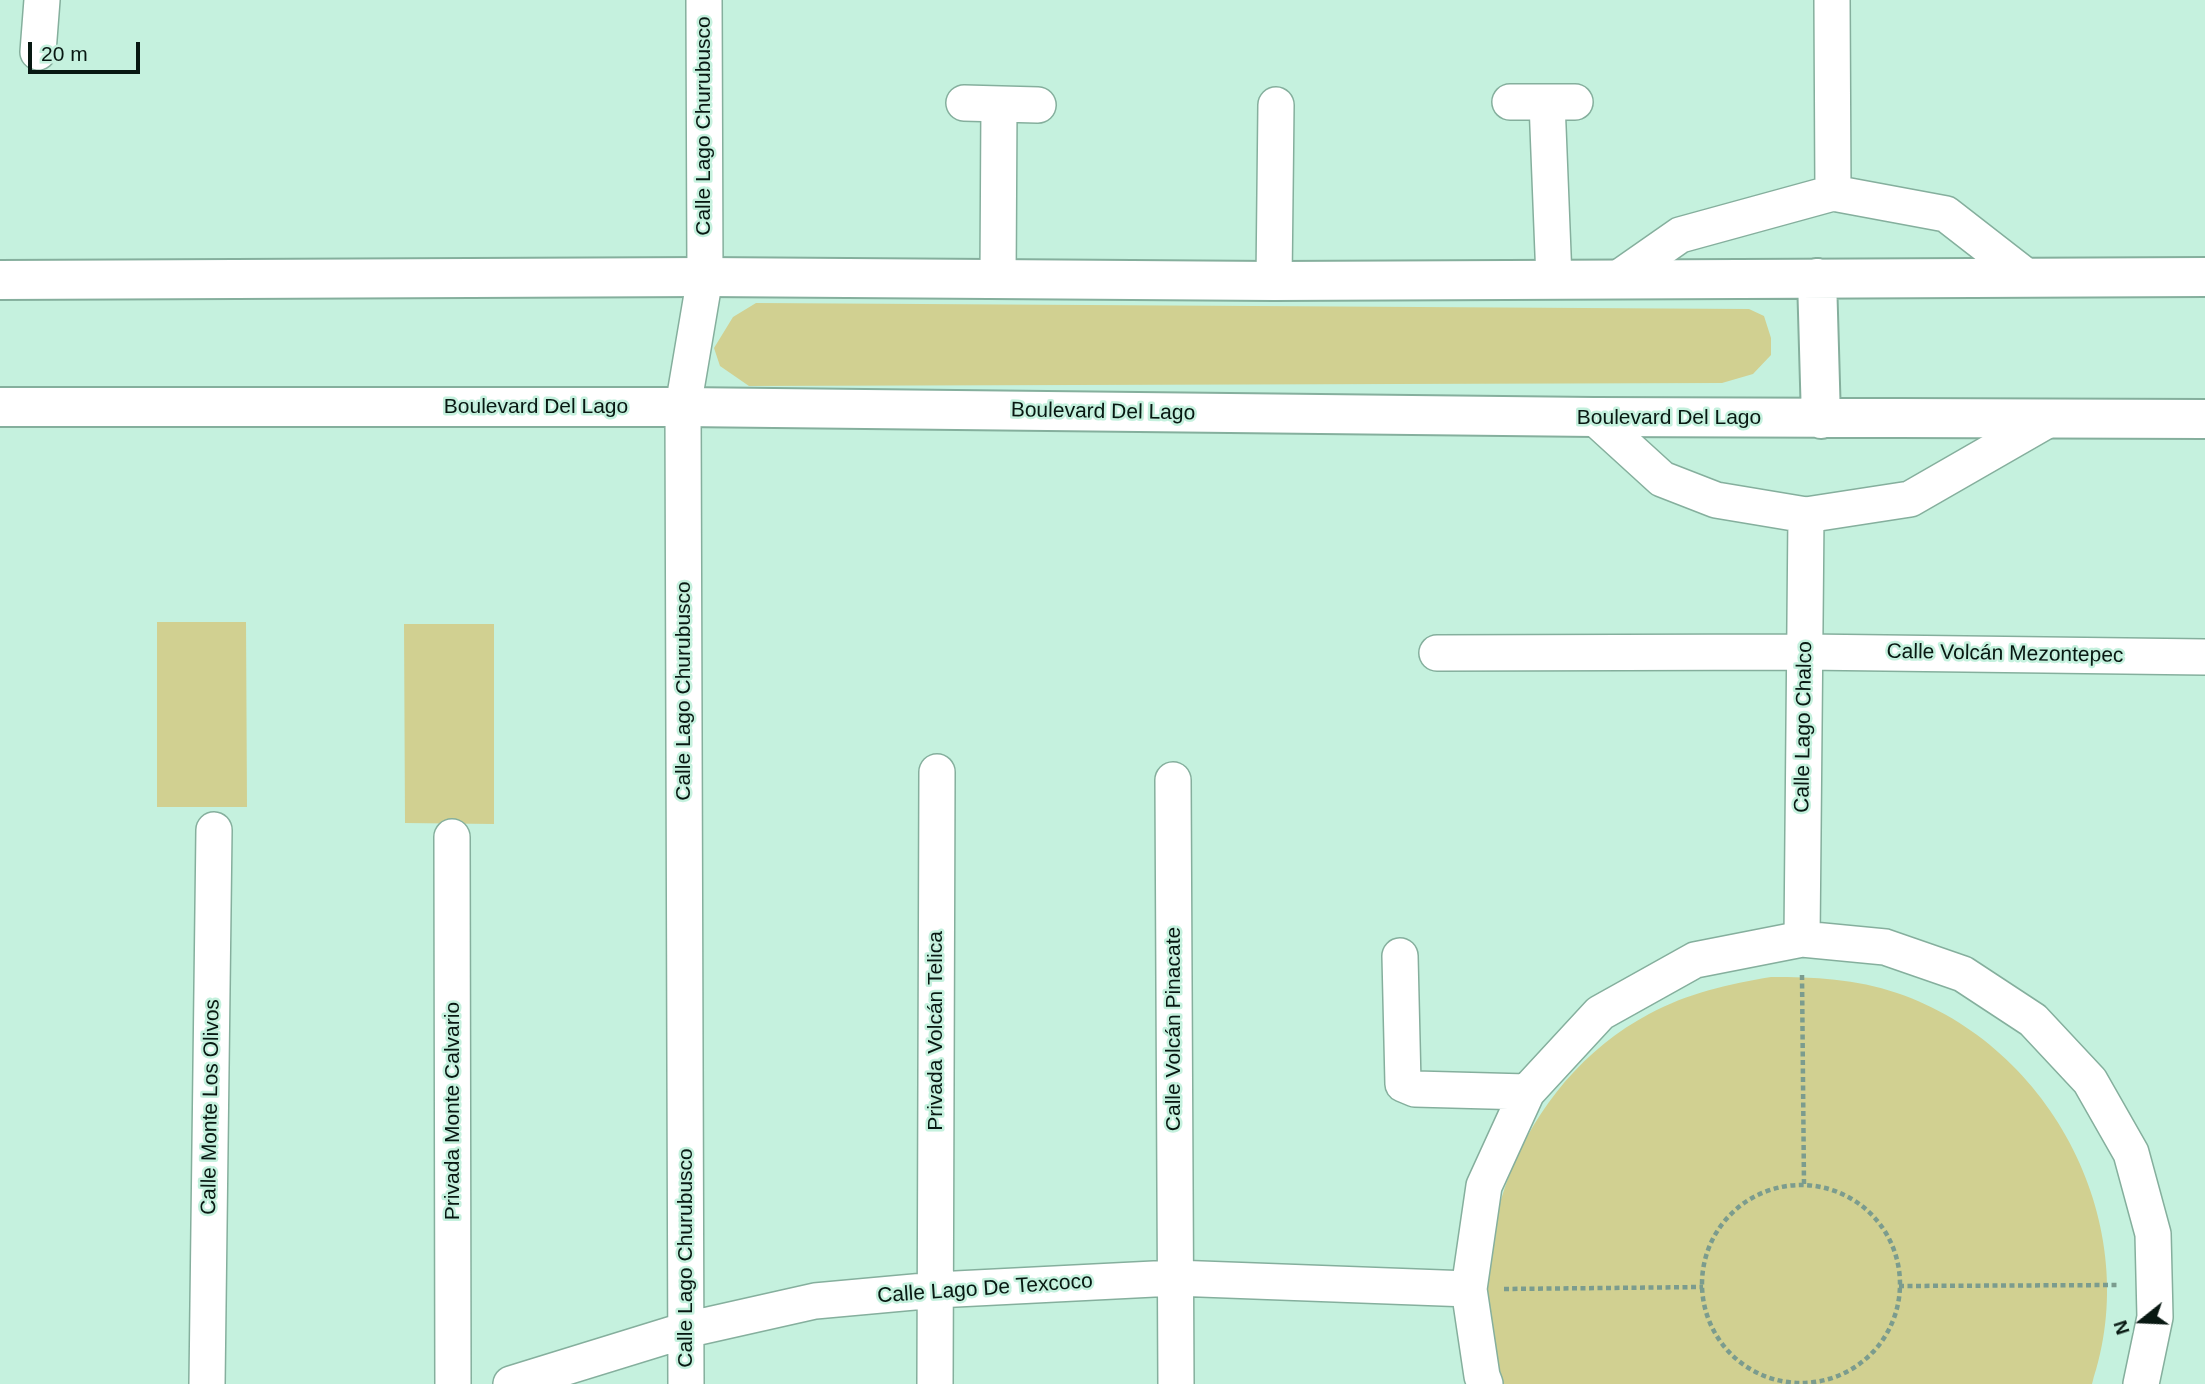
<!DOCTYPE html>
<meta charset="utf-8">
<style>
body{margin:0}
#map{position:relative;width:2205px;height:1384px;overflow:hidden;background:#c5f1de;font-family:Arial,sans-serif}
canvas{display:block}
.north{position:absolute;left:2107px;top:1286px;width:70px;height:70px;-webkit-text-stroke:5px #c5f1de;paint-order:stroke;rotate:252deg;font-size:19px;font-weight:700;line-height:28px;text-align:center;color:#081812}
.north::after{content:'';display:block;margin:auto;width:24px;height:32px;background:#081812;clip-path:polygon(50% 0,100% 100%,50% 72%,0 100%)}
.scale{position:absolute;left:28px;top:42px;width:112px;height:32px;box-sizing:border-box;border:4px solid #081812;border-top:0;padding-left:9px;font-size:21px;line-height:24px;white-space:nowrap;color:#081812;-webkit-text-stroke:5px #c5f1de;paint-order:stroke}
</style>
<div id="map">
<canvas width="2205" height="1384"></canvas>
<div class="north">N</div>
<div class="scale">20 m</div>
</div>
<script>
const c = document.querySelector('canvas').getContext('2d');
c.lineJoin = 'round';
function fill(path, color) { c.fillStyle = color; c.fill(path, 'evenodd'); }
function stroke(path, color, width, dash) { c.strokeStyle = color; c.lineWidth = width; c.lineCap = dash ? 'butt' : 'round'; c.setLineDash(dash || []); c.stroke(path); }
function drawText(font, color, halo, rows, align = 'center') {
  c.font = font + ' Arial,sans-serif'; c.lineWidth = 5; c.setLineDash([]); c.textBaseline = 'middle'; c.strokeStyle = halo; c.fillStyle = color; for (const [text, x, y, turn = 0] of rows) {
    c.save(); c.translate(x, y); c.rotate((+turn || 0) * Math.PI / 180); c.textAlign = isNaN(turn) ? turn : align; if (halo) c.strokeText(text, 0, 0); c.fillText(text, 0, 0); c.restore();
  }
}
const green = new Path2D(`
 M 756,303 L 1749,309 L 1764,316 L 1771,338 L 1771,355 L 1753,374 L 1722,383 L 749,386 L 720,366 L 714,348 L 733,317 Z
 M 157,622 L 246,622 L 247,807 L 157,807 Z
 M 404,624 L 494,624 L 494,824 L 405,823 Z
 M 1771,977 C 1814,977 1856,979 1897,993 C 2053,1046 2146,1227 2092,1384 L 1503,1384 C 1456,1246 1521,1082 1649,1014 C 1688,993 1729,984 1771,977 Z`);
const path = new Path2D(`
 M 1802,975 L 1804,1185
 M1702 1284a99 99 0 1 1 198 0a99 99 0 1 1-198 0Z
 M 1899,1286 L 2119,1285
 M 1504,1289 L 1703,1287`);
const minor = new Path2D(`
 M 1832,0 L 1833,193
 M 38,52 L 42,0
 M 1510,102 L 1575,102
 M 1547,102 L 1554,279
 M 964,103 L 1038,105
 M 1617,279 L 1680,235 L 1833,193 L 1946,214 L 2027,277
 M 998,280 L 999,104
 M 1274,281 L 1276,105
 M 1594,417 L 1662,479 L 1716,500 L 1806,515 L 1910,499 L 2051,418
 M 1437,653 L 1805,652 L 2205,657
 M 1173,780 L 1176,1384
 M 452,837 L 453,1384
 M 1802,939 L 1806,515
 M 1400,956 L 1403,1084 L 1415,1089 L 1527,1092
 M 207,1384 L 214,830
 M 511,1384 L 686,1330 L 815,1301 L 936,1290 L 1174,1278 L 1469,1289
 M 686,1384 L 683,407 L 705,277 L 704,0
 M 935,1384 L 937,772
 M 1485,1384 L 1482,1376 L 1469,1289 L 1484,1186 L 1527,1092 L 1600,1013 L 1695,960 L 1802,939 L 1885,947 L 1963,974 L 2033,1020 L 2090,1081 L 2131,1153 L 2153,1234 L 2155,1317 L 2141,1384`);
const tertiary = new Path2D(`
 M 1817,278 L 1821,419
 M 0,280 L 705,277 L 1274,281 L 2205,277
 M 0,407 L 683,407 L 1594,417 L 2205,419`);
const streetNames = [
 ["Calle Lago Churubusco",704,126,-90],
 ["Boulevard Del Lago",536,407],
 ["Boulevard Del Lago",1103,412,1],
 ["Boulevard Del Lago",1669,418],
 ["Calle Volcán Mezontepec",2005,654,1],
 ["Calle Lago Churubusco",684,691,-90],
 ["Calle Lago Chalco",1804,727,-89],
 ["Calle Volcán Pinacate",1174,1029,-90],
 ["Privada Volcán Telica",936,1031,-90],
 ["Calle Monte Los Olivos",211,1107,-89],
 ["Privada Monte Calvario",453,1111,-90],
 ["Calle Lago Churubusco",686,1258,-90],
 ["Calle Lago De Texcoco",985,1289,-4]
];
fill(green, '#d1d091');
stroke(minor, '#85af9d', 38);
stroke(tertiary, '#85af9d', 42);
stroke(path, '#7b9c8e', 4.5, [5, 3.5]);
stroke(minor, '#fff', 35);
stroke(tertiary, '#fff', 38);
drawText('21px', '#081812', '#c5f1de', streetNames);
</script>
